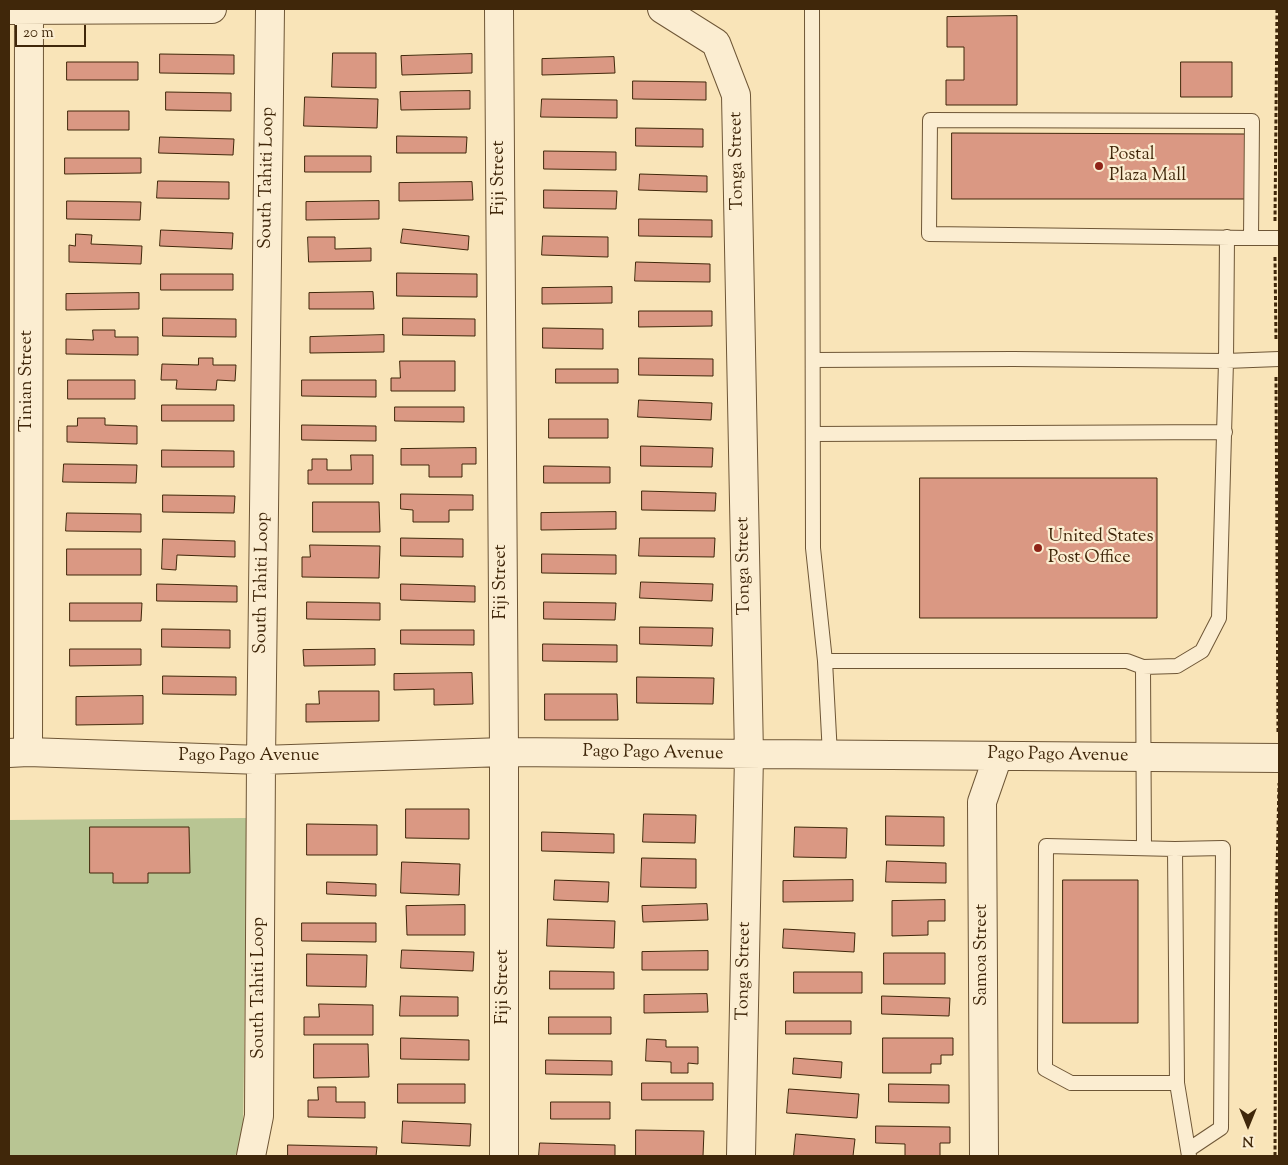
<!DOCTYPE html>
<style>
body{margin:0}
#map{position:relative;width:1288px;height:1165px;overflow:hidden;background:#f9e4b8;font-family:"Sorts Mill Goudy",serif}
canvas{display:block}
.frame{position:absolute;inset:0;border:10px solid #40270a;pointer-events:none}
.north{position:absolute;left:1223px;top:1100px;width:50px;height:50px;-webkit-text-stroke:4px #fbedd1;paint-order:stroke;rotate:180deg;font-size:14px;font-weight:700;line-height:20px;text-align:center;color:#40270a}
.north::after{content:'';display:block;margin:auto;width:18px;height:22px;background:#40270a;clip-path:polygon(50% 0,100% 100%,50% 72%,0 100%)}
.scale{position:absolute;left:15px;top:25px;width:71px;height:22px;box-sizing:border-box;border:2px solid #40270a;border-top:0;padding-left:6px;font-size:15px;line-height:18px;white-space:nowrap;color:#40270a;-webkit-text-stroke:4px #fbedd1;paint-order:stroke}
</style>
<div id="map">
<canvas width="1288" height="1165"></canvas>
<div class="frame"></div>
<div class="north">N</div>
<div class="scale">20 m</div>
</div>
<script>
const c = document.querySelector('canvas').getContext('2d');
c.lineJoin = 'round';
function fill(path, color) { c.fillStyle = color; c.fill(path, 'evenodd'); }
function stroke(path, color, width, dash) { c.strokeStyle = color; c.lineWidth = width; c.lineCap = dash ? 'butt' : 'round'; c.setLineDash(dash || []); c.stroke(path); }
function drawText(font, color, halo, rows, align = 'center') {
  c.font = font + ' "Sorts Mill Goudy",serif'; c.lineWidth = 4.5; c.setLineDash([]); c.textBaseline = 'middle'; c.strokeStyle = halo; c.fillStyle = color; for (const [text, x, y, turn = 0] of rows) {
    c.save(); c.translate(x, y); c.rotate((+turn || 0) * Math.PI / 180); c.textAlign = isNaN(turn) ? turn : align; if (halo) c.strokeText(text, 0, 0); c.fillText(text, 0, 0); c.restore();
  }
}
const green = new Path2D(`
 M 247,818 L 243,1140 L 235,1156 L 9,1156 L 9,820 Z`);
const building = new Path2D(`
 M 1017,16 L 1017,105 L 946,105 L 946,80 L 964,80 L 964,47 L 947,47 L 947,17 Z
 M 333,53 L 376,53 L 376,88 L 332,87 Z
 M 160,54 L 234,55 L 234,74 L 160,73 Z
 M 472,54 L 472,73 L 402,75 L 401,56 Z
 M 614,57 L 615,73 L 542,75 L 542,59 Z
 M 67,62 L 138,62 L 138,80 L 67,80 Z
 M 1181,62 L 1232,62 L 1232,97 L 1181,97 Z
 M 633,81 L 706,82 L 706,100 L 633,99 Z
 M 470,91 L 470,109 L 401,110 L 400,92 Z
 M 166,92 L 231,93 L 231,111 L 166,110 Z
 M 305,97 L 378,99 L 377,128 L 304,126 Z
 M 542,99 L 617,100 L 617,118 L 541,117 Z
 M 68,111 L 129,111 L 129,130 L 68,130 Z
 M 636,128 L 703,129 L 703,147 L 636,146 Z
 M 952,133 L 1245,134 L 1245,199 L 952,199 Z
 M 397,136 L 467,137 L 466,153 L 397,153 Z
 M 160,137 L 234,139 L 233,155 L 159,153 Z
 M 544,151 L 616,152 L 616,170 L 544,169 Z
 M 305,156 L 371,156 L 371,172 L 305,172 Z
 M 65,158 L 141,158 L 141,173 L 65,174 Z
 M 640,174 L 707,176 L 707,192 L 639,190 Z
 M 158,181 L 229,182 L 229,199 L 157,198 Z
 M 472,182 L 473,200 L 399,201 L 399,183 Z
 M 544,190 L 617,191 L 616,209 L 544,208 Z
 M 67,201 L 141,202 L 140,220 L 67,219 Z
 M 379,201 L 379,219 L 306,220 L 306,202 Z
 M 639,219 L 712,220 L 712,237 L 639,236 Z
 M 403,229 L 469,236 L 468,250 L 401,243 Z
 M 161,230 L 233,233 L 232,249 L 160,246 Z
 M 76,234 L 92,235 L 91,244 L 142,246 L 141,264 L 69,262 L 69,245 L 75,246 Z
 M 543,236 L 608,237 L 608,257 L 542,255 Z
 M 308,237 L 335,237 L 335,249 L 371,248 L 371,261 L 309,262 Z
 M 636,262 L 710,264 L 710,282 L 635,281 Z
 M 397,273 L 477,274 L 477,297 L 397,296 Z
 M 161,274 L 233,274 L 233,290 L 161,290 Z
 M 612,287 L 612,303 L 542,304 L 542,288 Z
 M 373,292 L 374,309 L 309,309 L 309,293 Z
 M 139,293 L 139,309 L 66,310 L 66,294 Z
 M 639,311 L 712,311 L 712,326 L 639,327 Z
 M 163,318 L 236,319 L 236,337 L 163,336 Z
 M 403,318 L 475,319 L 475,336 L 403,335 Z
 M 543,328 L 603,329 L 603,349 L 543,348 Z
 M 93,330 L 115,330 L 115,337 L 138,337 L 138,355 L 66,354 L 66,339 L 93,340 Z
 M 384,335 L 384,352 L 310,353 L 310,337 Z
 M 199,358 L 213,358 L 213,365 L 236,365 L 235,381 L 217,380 L 216,390 L 176,389 L 177,380 L 161,380 L 162,364 L 198,365 Z
 M 639,358 L 713,359 L 713,376 L 639,375 Z
 M 400,361 L 455,361 L 455,391 L 391,391 L 391,378 L 400,378 Z
 M 556,369 L 618,369 L 618,383 L 556,383 Z
 M 68,380 L 135,380 L 135,399 L 68,399 Z
 M 302,380 L 376,380 L 376,397 L 302,396 Z
 M 639,400 L 712,403 L 711,420 L 638,417 Z
 M 162,405 L 234,405 L 234,421 L 162,421 Z
 M 395,407 L 464,407 L 464,422 L 395,421 Z
 M 78,418 L 105,418 L 105,425 L 137,426 L 137,444 L 67,442 L 67,426 L 77,426 Z
 M 549,419 L 608,419 L 608,438 L 549,438 Z
 M 302,425 L 376,426 L 376,441 L 302,440 Z
 M 641,446 L 713,448 L 712,467 L 641,466 Z
 M 476,448 L 476,464 L 462,464 L 462,477 L 429,477 L 429,465 L 401,465 L 401,449 Z
 M 162,450 L 234,451 L 234,467 L 162,467 Z
 M 351,455 L 373,455 L 373,484 L 308,484 L 308,470 L 312,470 L 312,459 L 327,459 L 327,470 L 351,470 Z
 M 64,464 L 137,465 L 136,483 L 63,482 Z
 M 544,466 L 610,467 L 610,483 L 544,483 Z
 M 920,478 L 1157,478 L 1157,618 L 920,618 Z
 M 642,491 L 716,493 L 715,511 L 642,510 Z
 M 401,494 L 473,495 L 473,510 L 449,510 L 449,522 L 413,522 L 413,510 L 401,509 Z
 M 163,495 L 235,496 L 234,513 L 163,512 Z
 M 313,502 L 379,502 L 380,532 L 313,532 Z
 M 616,512 L 616,529 L 541,530 L 541,513 Z
 M 67,513 L 141,514 L 141,532 L 66,531 Z
 M 401,538 L 463,539 L 463,557 L 401,556 Z
 M 640,538 L 715,538 L 714,557 L 639,556 Z
 M 163,539 L 235,541 L 235,557 L 177,555 L 176,570 L 162,569 Z
 M 310,545 L 380,546 L 379,578 L 302,577 L 302,557 L 310,557 Z
 M 67,549 L 141,549 L 141,575 L 67,575 Z
 M 542,554 L 616,555 L 616,574 L 542,573 Z
 M 641,582 L 713,584 L 712,601 L 640,598 Z
 M 157,584 L 237,586 L 237,602 L 157,601 Z
 M 401,584 L 475,586 L 475,602 L 401,600 Z
 M 307,602 L 380,603 L 380,620 L 307,619 Z
 M 544,602 L 616,603 L 615,620 L 544,619 Z
 M 70,603 L 142,603 L 141,621 L 70,621 Z
 M 640,627 L 713,628 L 712,646 L 640,644 Z
 M 162,629 L 230,630 L 230,648 L 162,647 Z
 M 401,630 L 474,630 L 474,645 L 401,644 Z
 M 543,644 L 617,645 L 617,662 L 543,661 Z
 M 70,649 L 141,649 L 141,665 L 70,666 Z
 M 375,649 L 375,665 L 304,666 L 303,650 Z
 M 472,673 L 473,704 L 434,705 L 434,689 L 394,690 L 394,674 Z
 M 163,676 L 236,677 L 236,695 L 163,694 Z
 M 637,677 L 714,678 L 713,704 L 637,703 Z
 M 319,691 L 379,691 L 379,721 L 306,722 L 306,704 L 319,704 Z
 M 545,694 L 617,694 L 618,720 L 545,720 Z
 M 143,696 L 143,724 L 76,725 L 76,697 Z
 M 406,809 L 469,809 L 469,839 L 406,838 Z
 M 644,814 L 696,815 L 695,843 L 643,842 Z
 M 886,816 L 944,817 L 944,846 L 886,845 Z
 M 307,824 L 377,825 L 377,855 L 307,855 Z
 M 90,827 L 189,827 L 190,873 L 148,873 L 148,883 L 113,883 L 113,873 L 90,873 Z
 M 795,827 L 847,828 L 846,858 L 794,857 Z
 M 542,832 L 614,834 L 614,853 L 542,851 Z
 M 642,858 L 696,859 L 696,888 L 641,887 Z
 M 887,861 L 946,863 L 946,883 L 886,882 Z
 M 402,862 L 460,864 L 459,895 L 401,893 Z
 M 555,880 L 609,882 L 608,902 L 554,900 Z
 M 853,880 L 853,901 L 783,902 L 783,881 Z
 M 1063,880 L 1138,880 L 1138,1023 L 1063,1023 Z
 M 327,882 L 376,884 L 376,896 L 327,894 Z
 M 945,900 L 945,921 L 928,921 L 928,935 L 892,936 L 892,901 Z
 M 707,904 L 708,920 L 643,922 L 642,906 Z
 M 465,905 L 465,935 L 407,935 L 406,906 Z
 M 548,919 L 615,921 L 614,948 L 547,946 Z
 M 302,923 L 376,923 L 376,942 L 302,941 Z
 M 784,929 L 855,933 L 854,952 L 783,948 Z
 M 402,950 L 474,952 L 473,971 L 401,968 Z
 M 708,951 L 708,970 L 642,970 L 642,952 Z
 M 884,953 L 945,953 L 945,984 L 884,984 Z
 M 307,954 L 367,955 L 366,987 L 307,986 Z
 M 550,971 L 614,972 L 614,989 L 550,989 Z
 M 794,972 L 862,972 L 862,993 L 794,993 Z
 M 707,994 L 708,1012 L 644,1013 L 644,995 Z
 M 401,996 L 458,997 L 458,1016 L 400,1016 Z
 M 882,996 L 950,998 L 949,1016 L 882,1014 Z
 M 319,1004 L 373,1005 L 373,1035 L 304,1035 L 304,1017 L 319,1017 Z
 M 549,1017 L 611,1017 L 611,1034 L 549,1034 Z
 M 786,1021 L 851,1021 L 851,1034 L 786,1034 Z
 M 401,1038 L 469,1040 L 469,1060 L 401,1059 Z
 M 883,1038 L 953,1038 L 953,1055 L 941,1055 L 941,1064 L 931,1064 L 931,1073 L 883,1073 Z
 M 647,1039 L 666,1040 L 666,1047 L 698,1047 L 698,1064 L 688,1063 L 688,1073 L 671,1073 L 671,1062 L 646,1061 Z
 M 314,1044 L 368,1044 L 369,1077 L 314,1078 Z
 M 794,1058 L 842,1062 L 841,1078 L 793,1074 Z
 M 546,1060 L 612,1061 L 612,1075 L 546,1074 Z
 M 642,1083 L 713,1083 L 713,1100 L 642,1100 Z
 M 398,1084 L 465,1084 L 465,1103 L 398,1103 Z
 M 889,1084 L 949,1085 L 949,1103 L 889,1102 Z
 M 318,1087 L 336,1087 L 336,1102 L 365,1102 L 365,1118 L 308,1117 L 308,1100 L 318,1100 Z
 M 789,1089 L 859,1094 L 857,1118 L 787,1113 Z
 M 551,1102 L 610,1102 L 610,1119 L 551,1119 Z
 M 403,1121 L 471,1124 L 470,1146 L 402,1143 Z
 M 876,1126 L 950,1127 L 950,1143 L 940,1143 L 940,1156 L 905,1156 L 905,1144 L 876,1143 Z
 M 636,1130 L 704,1131 L 703,1156 L 636,1156 Z
 M 796,1134 L 855,1139 L 853,1156 L 794,1156 Z
 M 540,1143 L 615,1145 L 615,1156 L 539,1156 Z
 M 288,1145 L 377,1147 L 376,1156 L 288,1156 Z`);
const path = new Path2D(`
 M 1275,221 L 1277,9
 M 1275,257 L 1276,341
 M 1276,377 L 1278,733
 M 1275,1156 L 1276,920 L 1279,783`);
const lane = new Path2D(`
 M 812,9 L 813,548 L 825,661 L 830,755
 M 1251,238 L 1252,121 L 930,120 L 929,234 L 1251,238 L 1279,238
 M 813,360 L 1013,359 L 1226,361 L 1279,359
 M 813,434 L 1225,432
 M 825,661 L 1127,661 L 1143,667 L 1177,666 L 1202,651 L 1219,618 L 1226,361 L 1227,237
 M 1143,667 L 1144,848
 M 1175,849 L 1177,1083 L 1189,1156
 M 1177,1083 L 1071,1083 L 1045,1069 L 1046,846 L 1175,849 L 1223,848 L 1221,1128 L 1188,1150`);
const street = new Path2D(`
 M 499,9 L 504,752 L 504,1156
 M 662,9 L 716,43 L 736,95 L 749,755 L 741,1156
 M 9,10 L 212,9
 M 28,752 L 29,10
 M 9,753 L 28,752 L 261,760 L 504,752 L 1279,758
 M 251,1156 L 259,1116 L 261,760 L 270,9
 M 984,1156 L 982,802 L 998,756`);
const markers = [
 [1099,166,5,"#8f2418"],
 [1038,548,5,"#8f2418"]
];
const poiNames = [
 ["Postal",1109,156],
 ["Plaza Mall",1109,177],
 ["United States",1048,538],
 ["Post Office",1048,559]
];
const streetNames = [
 ["Tonga Street",738,161,-91],
 ["South Tahiti Loop",268,178,-89],
 ["Fiji Street",500,178,-90],
 ["Tinian Street",28,381,-90],
 ["Tonga Street",745,566,-91],
 ["Fiji Street",502,582,-90],
 ["South Tahiti Loop",263,583,-89],
 ["Pago Pago Avenue",653,754,1],
 ["Pago Pago Avenue",1058,756,1],
 ["Pago Pago Avenue",249,757],
 ["Samoa Street",983,955,-90],
 ["Tonga Street",745,971,-89],
 ["Fiji Street",504,987,-90],
 ["South Tahiti Loop",260,988,-90]
];
fill(green, '#b8c593');
fill(building, '#da9883');
stroke(building, '#40270a', 1);
stroke(lane, '#6e5636', 16);
stroke(street, '#6e5636', 30);
stroke(path, '#40270a', 3, [4, 2.5]);
stroke(lane, '#fbedd1', 14);
stroke(street, '#fbedd1', 28);
for (const [x, y, r, color] of markers) { const dot = new Path2D(); dot.arc(x, y, r, 0, 2 * Math.PI); c.fillStyle = color; c.fill(dot); stroke(dot, '#fbedd1', 2); }
drawText('18px', '#40270a', '#fbedd1', poiNames, 'left');
drawText('18px', '#40270a', '#fbedd1', streetNames);
</script>
